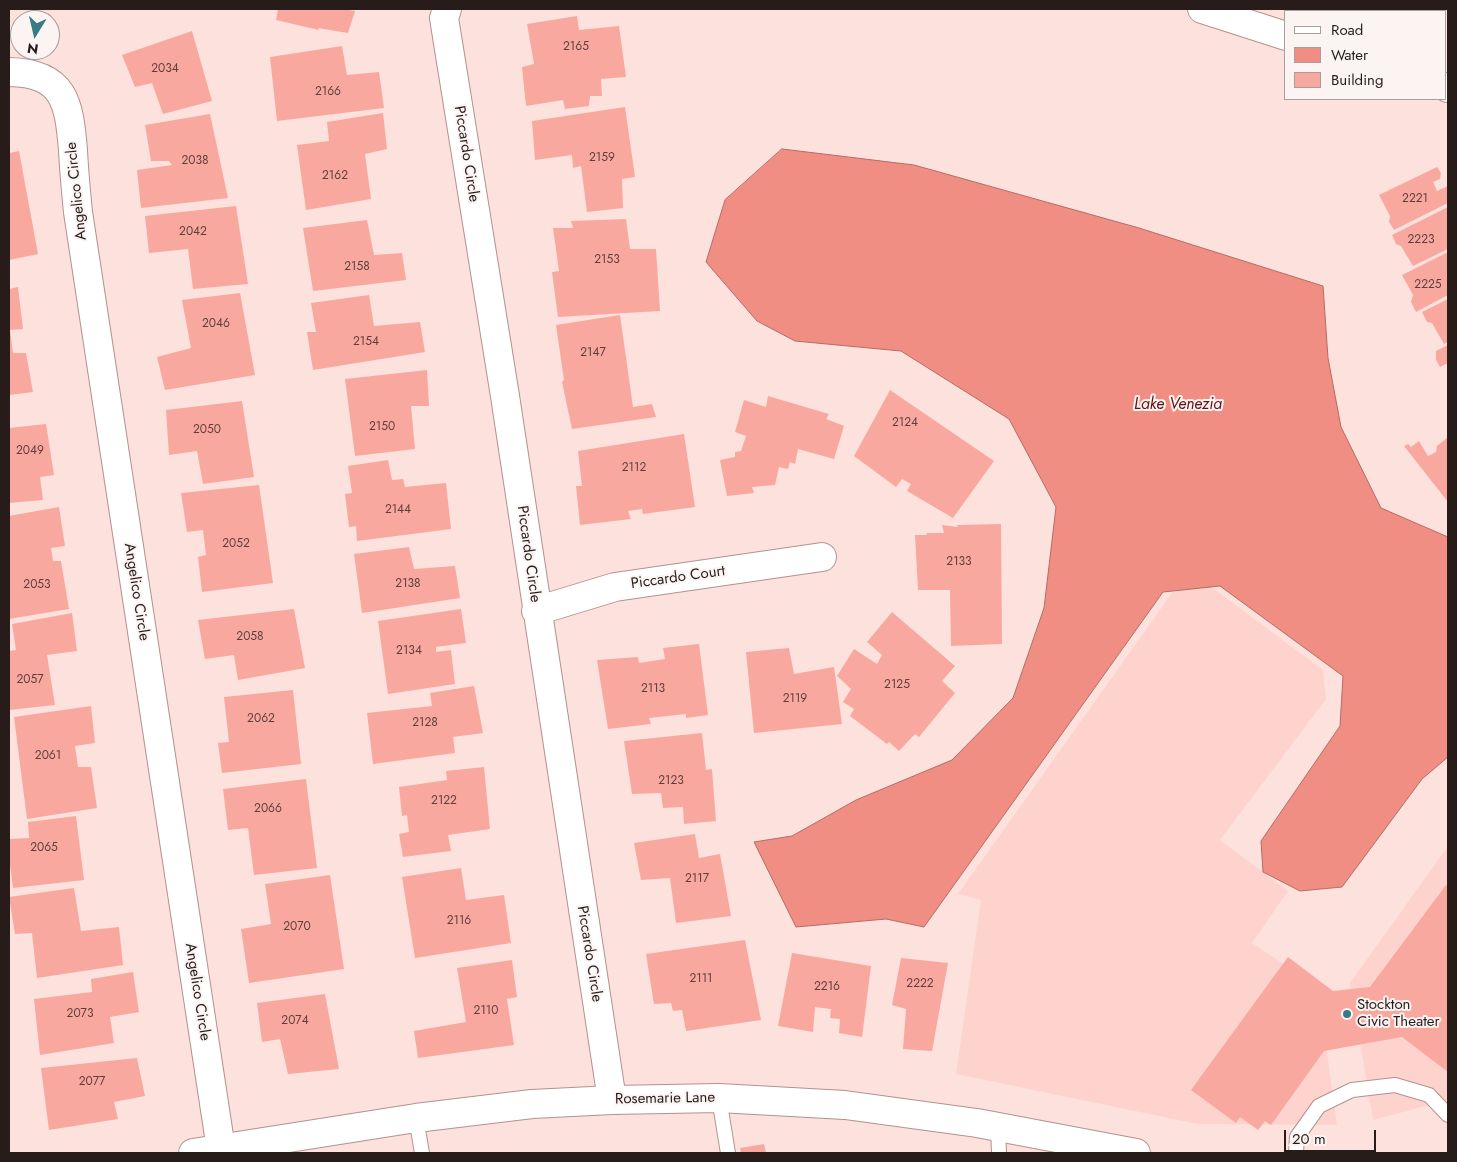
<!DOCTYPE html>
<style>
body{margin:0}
#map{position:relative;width:1457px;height:1162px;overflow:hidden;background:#fde1dd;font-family:Jost,sans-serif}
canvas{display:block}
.frame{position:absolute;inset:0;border:10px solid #281c1b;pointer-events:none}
.legend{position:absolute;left:1284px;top:10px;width:162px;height:90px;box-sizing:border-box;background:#fbf4f3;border:1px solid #a79e9d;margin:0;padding:6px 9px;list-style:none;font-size:15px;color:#281c1b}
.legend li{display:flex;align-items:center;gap:10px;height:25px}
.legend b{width:25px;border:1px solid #a79e9d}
.north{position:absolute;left:10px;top:10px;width:50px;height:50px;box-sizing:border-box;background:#fbf4f3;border:1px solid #a79e9d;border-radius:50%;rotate:189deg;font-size:14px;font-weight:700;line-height:20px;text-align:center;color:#281c1b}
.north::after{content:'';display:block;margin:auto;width:18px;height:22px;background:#357c85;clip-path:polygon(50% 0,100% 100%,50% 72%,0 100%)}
.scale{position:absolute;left:1284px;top:1130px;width:92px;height:22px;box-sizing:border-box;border:2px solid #281c1b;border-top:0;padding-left:6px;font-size:15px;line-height:18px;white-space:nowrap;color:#281c1b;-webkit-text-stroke:4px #fbf4f3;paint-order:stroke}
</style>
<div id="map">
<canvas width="1457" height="1162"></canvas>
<div class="frame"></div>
<ul class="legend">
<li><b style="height:6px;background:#fff"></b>Road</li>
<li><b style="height:14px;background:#f08e84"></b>Water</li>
<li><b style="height:14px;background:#f9a89f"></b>Building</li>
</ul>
<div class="north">N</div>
<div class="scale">20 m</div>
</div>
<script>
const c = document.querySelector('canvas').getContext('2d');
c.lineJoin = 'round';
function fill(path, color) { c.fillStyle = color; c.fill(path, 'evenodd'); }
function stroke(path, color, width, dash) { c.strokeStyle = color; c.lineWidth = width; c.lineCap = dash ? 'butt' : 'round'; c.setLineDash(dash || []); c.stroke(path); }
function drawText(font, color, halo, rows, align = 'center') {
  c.font = font + ' Jost,sans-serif'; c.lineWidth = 4; c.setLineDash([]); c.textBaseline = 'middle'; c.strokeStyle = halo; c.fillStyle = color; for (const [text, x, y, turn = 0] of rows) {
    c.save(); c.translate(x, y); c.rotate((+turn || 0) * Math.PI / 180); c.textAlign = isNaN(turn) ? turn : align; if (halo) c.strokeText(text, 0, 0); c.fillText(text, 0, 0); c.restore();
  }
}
const built = new Path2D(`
 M 1206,583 L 1323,670 L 1326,699 L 1220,840 L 1288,891 L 1252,943 L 1318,987 L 1337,1125 L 1198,1124 L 956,1074 L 981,900 L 958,894 L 1177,586 Z
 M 1448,846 L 1448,1100 L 1373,1120 L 1350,983 Z`);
const water = new Path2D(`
 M 782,149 L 914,165 L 1139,228 L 1323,286 L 1328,358 L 1341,427 L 1381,508 L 1448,537 L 1448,757 L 1422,779 L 1342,887 L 1300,891 L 1263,872 L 1261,841 L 1340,726 L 1343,676 L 1220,586 L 1163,592 L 924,927 L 886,919 L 796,927 L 754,842 L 792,836 L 856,800 L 952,760 L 1013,698 L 1044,608 L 1056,507 L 1009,419 L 901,351 L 795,341 L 757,321 L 706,262 L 725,200 Z`);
const building = new Path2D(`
 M 278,9 L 343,9 L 355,11 L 348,33 L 318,28 L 319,30 L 276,20 Z
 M 577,16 L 579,30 L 619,26 L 626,77 L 601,79 L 602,96 L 590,96 L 589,106 L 565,109 L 563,100 L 526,106 L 522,67 L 534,64 L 527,24 Z
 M 192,31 L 212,101 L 163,114 L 152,83 L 135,87 L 122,55 Z
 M 342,46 L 347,75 L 379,72 L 384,108 L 277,121 L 270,57 Z
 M 625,107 L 635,177 L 622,179 L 623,208 L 587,212 L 581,166 L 573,168 L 572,155 L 535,160 L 532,121 Z
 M 383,113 L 387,149 L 365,154 L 371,199 L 306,210 L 297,145 L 329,141 L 327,122 Z
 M 210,114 L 228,198 L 141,208 L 137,170 L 172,165 L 169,161 L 151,161 L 145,125 Z
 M 19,151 L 38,254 L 9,260 L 9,153 Z
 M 1437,167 L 1441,173 L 1440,179 L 1433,182 L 1437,191 L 1448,186 L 1448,203 L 1394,230 L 1389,222 L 1390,216 L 1379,195 Z
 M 236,206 L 248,284 L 193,289 L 188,249 L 149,253 L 145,216 Z
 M 1448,207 L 1448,249 L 1413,266 L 1401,246 L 1396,244 L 1392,235 Z
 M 626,219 L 630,249 L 656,249 L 660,311 L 558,317 L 552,272 L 559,271 L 553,228 L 573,228 L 571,221 Z
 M 367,220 L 374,255 L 402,253 L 406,280 L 313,291 L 303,228 Z
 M 1448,252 L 1448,295 L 1416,312 L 1411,302 L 1413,295 L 1402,275 Z
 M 18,287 L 23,329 L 10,330 L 13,353 L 26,353 L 33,392 L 9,395 L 9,289 Z
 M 240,293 L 255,375 L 165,390 L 157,357 L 191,348 L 182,300 Z
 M 369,295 L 374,326 L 420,322 L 425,352 L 313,370 L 307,332 L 316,332 L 311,303 Z
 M 1448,299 L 1448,342 L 1444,344 L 1432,323 L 1427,322 L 1422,312 Z
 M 620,315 L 633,407 L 652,404 L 656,417 L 572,429 L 562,382 L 564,380 L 556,325 Z
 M 1448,345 L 1448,363 L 1440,367 L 1436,360 L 1436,351 Z
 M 427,370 L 429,406 L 411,406 L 415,449 L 355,456 L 345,379 Z
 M 890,390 L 994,461 L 953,518 L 907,491 L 911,484 L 902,479 L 896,487 L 854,456 Z
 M 768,396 L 829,414 L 826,419 L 844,426 L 834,459 L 798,449 L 795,464 L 790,462 L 788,469 L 779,467 L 775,485 L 752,487 L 754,493 L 727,496 L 720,460 L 735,457 L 735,452 L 741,451 L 746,436 L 735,432 L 744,400 L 766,407 Z
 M 242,401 L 254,477 L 203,484 L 197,451 L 169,455 L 166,410 Z
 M 46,424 L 54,475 L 40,477 L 43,500 L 9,503 L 9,428 Z
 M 684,434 L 695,507 L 643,514 L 642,509 L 628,511 L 631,519 L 580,525 L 576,486 L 582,486 L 578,451 Z
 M 1447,438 L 1448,439 L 1448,502 L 1404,446 L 1408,444 L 1411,447 L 1419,441 L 1428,456 L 1436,452 L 1437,446 Z
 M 388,460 L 392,480 L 403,479 L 405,487 L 446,483 L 451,529 L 357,541 L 356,526 L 349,527 L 345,494 L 352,493 L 348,466 Z
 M 259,485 L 273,583 L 202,592 L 198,557 L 206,555 L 203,530 L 187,532 L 181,493 Z
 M 59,507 L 65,546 L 51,548 L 53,561 L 61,561 L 69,609 L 9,619 L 9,516 Z
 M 1001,524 L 1002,644 L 951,646 L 950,590 L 918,590 L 915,535 L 927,535 L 926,533 L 944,533 L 942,525 L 958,527 L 957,525 Z
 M 409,547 L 414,569 L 455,566 L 460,598 L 362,613 L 354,554 Z
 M 294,609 L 305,668 L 238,680 L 234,655 L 205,659 L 198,620 Z
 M 461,609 L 466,643 L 436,647 L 436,652 L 451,650 L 455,684 L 388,694 L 378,621 Z
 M 892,612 L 955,666 L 942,681 L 955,693 L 919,737 L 915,734 L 899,751 L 889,742 L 887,744 L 850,716 L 854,709 L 843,702 L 851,689 L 837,676 L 854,649 L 877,664 L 882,655 L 867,642 Z
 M 72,613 L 77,651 L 47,655 L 55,705 L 9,710 L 9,651 L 16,650 L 12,624 Z
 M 699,644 L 708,715 L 686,718 L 686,714 L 649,718 L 651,724 L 608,729 L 597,660 L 638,657 L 639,663 L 665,659 L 663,648 Z
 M 789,648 L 794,674 L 834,667 L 842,724 L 754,733 L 746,652 Z
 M 474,686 L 483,733 L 453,737 L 455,753 L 373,764 L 367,713 L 432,706 L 430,693 Z
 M 293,690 L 301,764 L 222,773 L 218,743 L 229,742 L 224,697 Z
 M 91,706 L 95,743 L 75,746 L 78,767 L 91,767 L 97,808 L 27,819 L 14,717 Z
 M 702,733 L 706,770 L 712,769 L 716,821 L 684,824 L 683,807 L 663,808 L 661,793 L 632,794 L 624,741 Z
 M 484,767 L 490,829 L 448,835 L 451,851 L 403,857 L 399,834 L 409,832 L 407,815 L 402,816 L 399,787 L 447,780 L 446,771 Z
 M 306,779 L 317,868 L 254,875 L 248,828 L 228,830 L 223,789 Z
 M 76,816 L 84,880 L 13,888 L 9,857 L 9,839 L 29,838 L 28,822 Z
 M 695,834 L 699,858 L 720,854 L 731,916 L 676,923 L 670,878 L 641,880 L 634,843 Z
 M 461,868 L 466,900 L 504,895 L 511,943 L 415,958 L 402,877 Z
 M 330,875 L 344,969 L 249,983 L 241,929 L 271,924 L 265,884 Z
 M 1446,885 L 1448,887 L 1448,1072 L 1402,1037 L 1324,1051 L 1271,1125 L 1265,1121 L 1258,1130 L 1240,1117 L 1236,1123 L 1191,1090 L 1288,957 L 1333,991 L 1370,987 Z
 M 74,888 L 81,931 L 119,927 L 123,965 L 37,978 L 32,933 L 15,934 L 9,897 Z
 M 745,940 L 761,1020 L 686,1031 L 682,1010 L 673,1011 L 671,1003 L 654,1004 L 646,954 Z
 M 792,953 L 871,966 L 862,1037 L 839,1033 L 840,1019 L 830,1018 L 831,1009 L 815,1007 L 813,1032 L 778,1026 Z
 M 901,958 L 948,963 L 932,1051 L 903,1049 L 906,1009 L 892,1005 Z
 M 512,960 L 517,997 L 507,999 L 514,1045 L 418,1058 L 414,1031 L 466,1022 L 457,968 Z
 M 133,972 L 139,1012 L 110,1017 L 114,1043 L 40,1055 L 34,999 L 92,992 L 91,979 Z
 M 325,994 L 339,1069 L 288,1074 L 280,1039 L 262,1042 L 257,1003 Z
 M 137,1058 L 145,1096 L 114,1102 L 118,1119 L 49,1130 L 41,1068 Z
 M 764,1144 L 766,1153 L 741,1153 L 740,1148 Z`);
const service = new Path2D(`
 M 719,1098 L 728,1153
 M 416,1118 L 422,1153
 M 998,1127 L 999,1153
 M 1296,1153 L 1297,1137 L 1319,1106 L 1352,1090 L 1395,1085 L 1429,1095 L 1448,1115`);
const minor = new Path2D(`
 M 447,9 L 444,18 L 505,396 L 612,1100
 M 1202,9 L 1286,36
 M 9,72 C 65,73 69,103 73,150 C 74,171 76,192 78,212 L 221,1149
 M 1446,87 L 1448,88
 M 536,611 L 615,587 L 822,557`);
const tertiary = new Path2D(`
 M 193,1153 L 416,1118 L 532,1104 L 612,1100 L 719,1098 L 845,1105 L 977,1123 L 1136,1153`);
const markers = [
 [1347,1014,5,"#357c85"]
];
const numberNames = [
 ["2165",576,47],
 ["2034",165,69],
 ["2166",328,92],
 ["2159",602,158],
 ["2038",195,161],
 ["2162",335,176],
 ["2221",1415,199],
 ["2042",193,232],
 ["2223",1421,240],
 ["2153",607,260],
 ["2158",357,267],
 ["2225",1428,285],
 ["2046",216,324],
 ["2154",366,342],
 ["2147",593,353],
 ["2124",905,423],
 ["2150",382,427],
 ["2050",207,430],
 ["2049",30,451],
 ["2112",634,468],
 ["2144",398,510],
 ["2052",236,544],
 ["2133",959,562],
 ["2138",408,584],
 ["2053",37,585],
 ["2058",250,637],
 ["2134",409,651],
 ["2057",30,680],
 ["2125",897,685],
 ["2113",653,689],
 ["2119",795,699],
 ["2062",261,719],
 ["2128",425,723],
 ["2061",48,756],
 ["2123",671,781],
 ["2122",444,801],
 ["2066",268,809],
 ["2065",44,848],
 ["2117",697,879],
 ["2116",459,921],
 ["2070",297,927],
 ["2111",701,979],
 ["2222",920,984],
 ["2216",827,987],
 ["2110",486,1011],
 ["2073",80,1014],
 ["2074",295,1021],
 ["2077",92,1082]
];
const streetNames = [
 ["Piccardo Circle",466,154,81],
 ["Angelico Circle",77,191,-96],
 ["Piccardo Circle",528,554,82],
 ["Piccardo Court",678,578,-8],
 ["Angelico Circle",136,592,81],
 ["Piccardo Circle",589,954,81],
 ["Angelico Circle",197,992,81],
 ["Rosemarie Lane",665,1099,-1]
];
const poiNames = [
 ["Stockton",1357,1005],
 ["Civic Theater",1357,1022]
];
const waterNames = [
 ["Lake Venezia",1178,405]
];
fill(built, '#fed3cd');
fill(water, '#f08e84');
stroke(water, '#b46c64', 1);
fill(building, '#f9a89f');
stroke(service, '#b2928e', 16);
stroke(minor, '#b2928e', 30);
stroke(tertiary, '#b2928e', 30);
stroke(service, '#fff', 14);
stroke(minor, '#fff', 28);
stroke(tertiary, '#fff', 28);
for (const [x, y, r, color] of markers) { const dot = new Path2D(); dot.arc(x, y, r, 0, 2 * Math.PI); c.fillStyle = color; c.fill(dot); stroke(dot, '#fbf4f3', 2); }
drawText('12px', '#5c3f3c', null, numberNames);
drawText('15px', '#281c1b', '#fbf4f3', streetNames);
drawText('15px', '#281c1b', '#fbf4f3', poiNames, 'left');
drawText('italic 16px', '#670f10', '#fbf4f3', waterNames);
</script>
